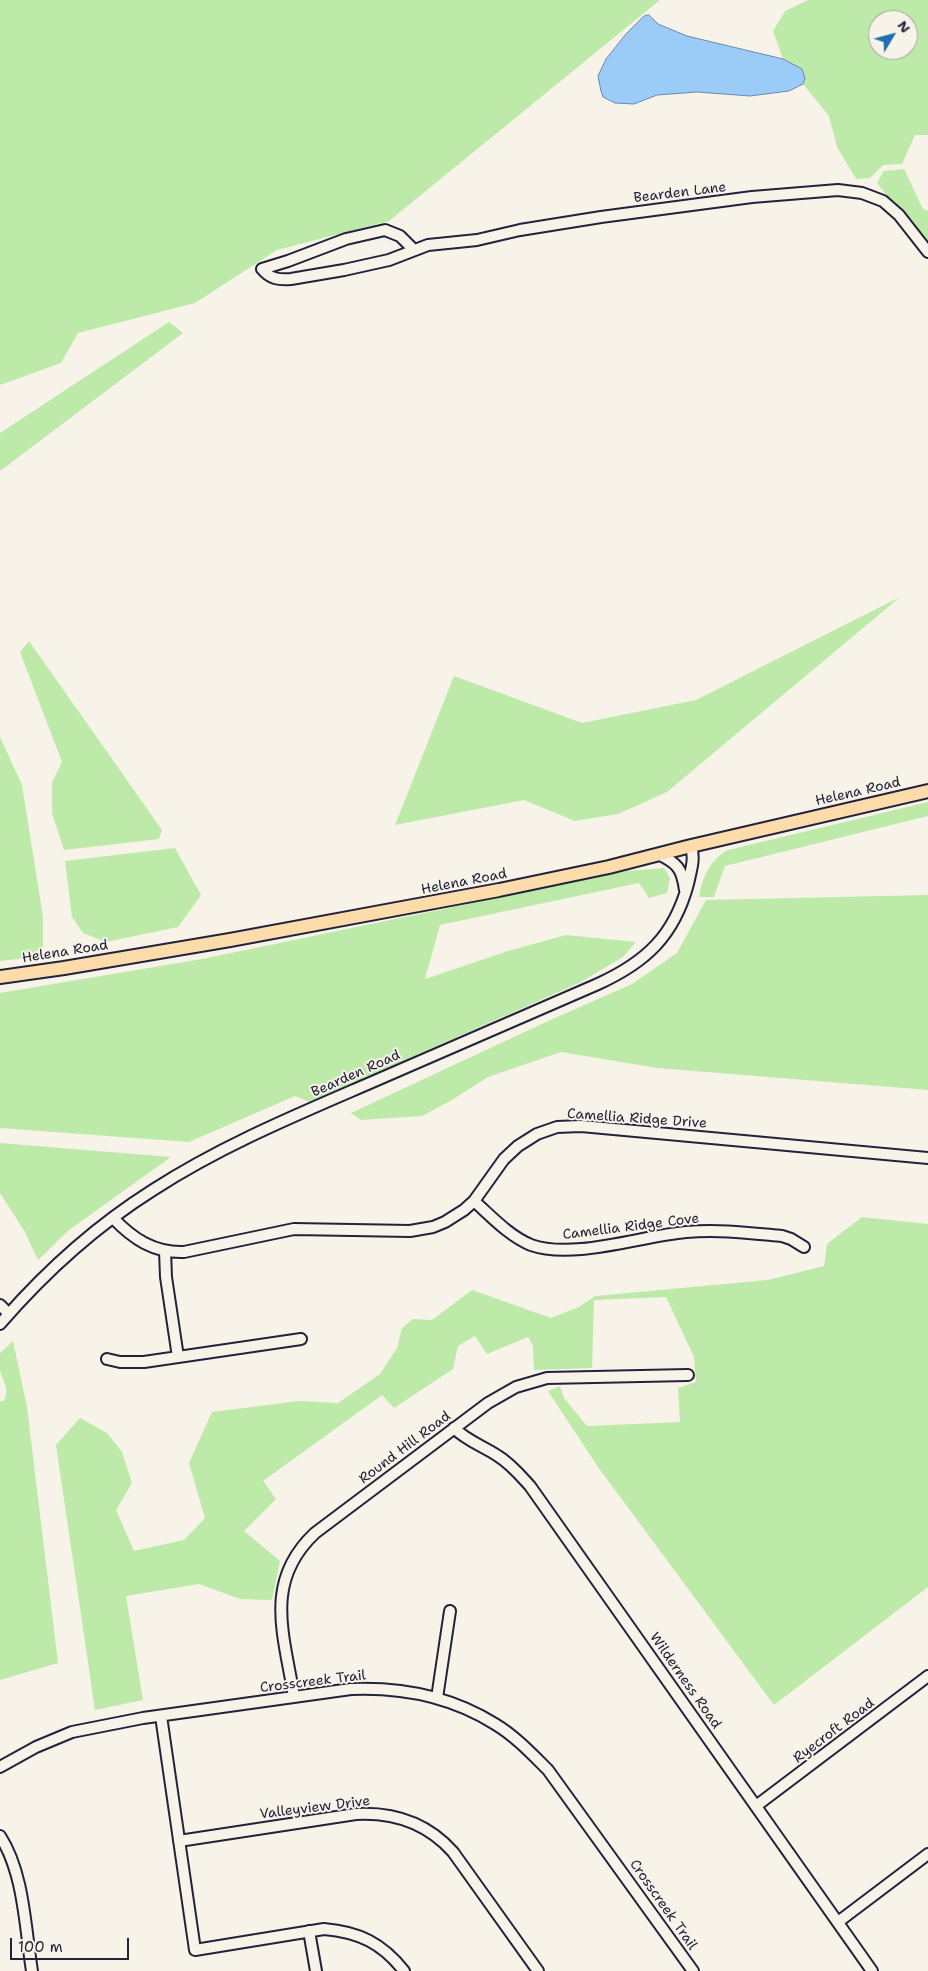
<!DOCTYPE html>
<style>
body{margin:0}
#map{position:relative;width:928px;height:1971px;overflow:hidden;background:#f7f3e8;font-family:"Shantell Sans",sans-serif}
canvas{display:block}
.north{position:absolute;left:868px;top:10px;width:50px;height:50px;box-sizing:border-box;background:#f7f3e8;border:1px solid #a29fa3;border-radius:50%;rotate:53deg;font-size:14px;font-weight:700;line-height:20px;text-align:center;color:#22223b}
.north::after{content:'';display:block;margin:auto;width:18px;height:22px;background:#1f6fb2;clip-path:polygon(50% 0,100% 100%,50% 72%,0 100%)}
.scale{position:absolute;left:10px;top:1938px;width:119px;height:22px;box-sizing:border-box;border:2px solid #22223b;border-top:0;padding-left:6px;font-size:15px;line-height:18px;white-space:nowrap;color:#22223b;-webkit-text-stroke:4px #f7f3e8;paint-order:stroke}
</style>
<div id="map">
<canvas width="928" height="1971"></canvas>
<div class="north">N</div>
<div class="scale">100 m</div>
</div>
<script>
const c = document.querySelector('canvas').getContext('2d');
c.lineJoin = 'round';
function fill(path, color) { c.fillStyle = color; c.fill(path, 'evenodd'); }
function stroke(path, color, width, dash) { c.strokeStyle = color; c.lineWidth = width; c.lineCap = dash ? 'butt' : 'round'; c.setLineDash(dash || []); c.stroke(path); }
function drawText(font, color, halo, rows, align = 'center') {
  c.font = font + ' "Shantell Sans",sans-serif'; c.lineWidth = 4; c.setLineDash([]); c.textBaseline = 'middle'; c.strokeStyle = halo; c.fillStyle = color; for (const [text, x, y, turn = 0] of rows) {
    c.save(); c.translate(x, y); c.rotate((+turn || 0) * Math.PI / 180); c.textAlign = isNaN(turn) ? turn : align; if (halo) c.strokeText(text, 0, 0); c.fillText(text, 0, 0); c.restore();
  }
}
const green = new Path2D(`
 M 0,0 L 660,0 L 389,221 L 277,250 L 195,303 L 78,333 L 61,363 L 0,385 Z
 M 808,0 L 928,0 L 928,135 L 915,135 L 902,164 L 883,165 L 870,178 L 856,179 L 837,147 L 829,116 L 803,84 L 805,78 L 802,69 L 783,59 L 773,31 L 785,11 ZM 878,20 L 908,20 L 908,50 L 878,50 Z
 M 904,169 L 923,209 L 928,211 L 928,248 L 877,183 L 884,171 Z
 M 169,322 L 183,333 L 0,471 L 0,433 Z
 M 900,597 L 667,792 L 618,814 L 575,821 L 524,800 L 395,825 L 454,676 L 582,723 L 696,700 Z
 M 29,641 L 162,830 L 159,839 L 64,850 L 52,813 L 52,782 L 62,762 L 20,652 Z
 M 0,737 L 22,785 L 43,917 L 43,956 L 0,961 Z
 M 928,802 L 928,816 L 725,866 L 714,897 L 699,897 C 703,876 709,861 728,850 Z
 M 175,848 L 201,895 L 178,927 L 106,942 L 83,933 L 72,917 L 65,861 Z
 M 664,868 L 670,878 L 667,893 L 649,898 L 639,883 L 440,925 L 425,979 L 508,951 L 566,935 L 636,942 L 623,957 L 579,983 L 310,1102 L 295,1096 L 189,1142 L 0,1128 L 0,993 L 202,959 L 627,871 Z
 M 928,895 L 928,1090 L 657,1068 L 561,1052 L 488,1077 L 452,1100 L 422,1116 L 361,1120 L 351,1113 L 546,1022 L 632,984 L 677,953 L 706,900 Z
 M 0,1143 L 171,1157 L 69,1230 L 38,1260 L 25,1232 L 0,1193 Z
 M 862,1217 L 928,1224 L 928,1587 L 774,1705 L 598,1467 L 548,1391 L 560,1386 L 564,1398 L 587,1426 L 680,1422 L 678,1388 L 696,1382 L 694,1357 L 666,1297 L 594,1300 L 592,1368 L 534,1370 L 533,1346 L 528,1337 L 487,1354 L 475,1336 L 458,1346 L 453,1369 L 394,1408 L 382,1395 L 263,1481 L 276,1499 L 244,1531 L 280,1561 L 272,1600 L 240,1599 L 199,1584 L 126,1596 L 143,1700 L 95,1710 L 56,1445 L 80,1418 L 107,1433 L 122,1452 L 132,1483 L 116,1510 L 134,1551 L 184,1540 L 205,1518 L 189,1463 L 212,1412 L 299,1401 L 338,1403 L 380,1374 L 397,1348 L 402,1328 L 413,1319 L 432,1320 L 472,1290 L 551,1318 L 579,1307 L 595,1296 L 768,1280 L 824,1266 L 827,1244 Z
 M 13,1341 L 27,1407 L 58,1663 L 0,1680 L 0,1401 L 4,1401 C 10,1388 3,1382 0,1370 C 0,1365 0,1358 0,1353 Z`);
const water = new Path2D(`
 M 649,15 L 658,24 L 687,36 L 783,59 L 802,69 L 805,78 L 803,84 L 789,91 L 750,96 L 697,92 L 657,95 L 634,104 L 615,103 L 603,97 L 601,91 L 598,76 L 606,59 L 626,34 L 644,16 Z`);
const minor = new Path2D(`
 M 414,250 L 400,236 L 385,230 L 346,239 L 288,261 L 262,269 C 270,279 279,280 291,279 L 344,270 L 389,260 L 428,245 L 477,240 L 520,230 L 601,217 L 752,197 L 838,190 L 862,193 L 883,201 L 899,215 L 928,252
 M 658,854 C 677,863 682,868 685,890
 M 474,1201 C 491,1216 509,1236 531,1245 C 573,1260 641,1236 686,1232 C 719,1229 750,1233 782,1236 L 791,1239 L 804,1247
 M 113,1218 C 133,1239 154,1253 184,1252 L 294,1229 L 410,1231 L 433,1227 L 445,1222 L 464,1210 L 474,1201 L 504,1159 L 518,1146 L 537,1134 L 557,1127 L 581,1126 L 928,1158
 M 165,1251 L 166,1277 L 178,1357
 M 0,1305 L 9,1314
 M 0,1324 C 44,1273 96,1226 153,1190 C 221,1146 296,1115 370,1083 C 446,1050 522,1017 598,984 C 646,962 674,936 688,884 C 691,870 695,859 691,846
 M 107,1359 L 120,1362 L 144,1362 L 301,1339
 M 454,1428 C 467,1441 483,1446 498,1456 C 511,1464 520,1475 530,1486 L 872,1971
 M 294,1697 C 284,1634 263,1582 315,1533 L 488,1403 L 516,1387 L 547,1378 L 688,1375
 M 437,1698 L 450,1611
 M 161,1716 L 195,1950 L 324,1929 C 359,1932 382,1943 404,1971
 M 0,1767 L 36,1747 L 72,1732 L 143,1718 L 351,1689 C 402,1687 452,1697 495,1724 C 515,1736 531,1753 548,1770 L 693,1971
 M 756,1806 L 928,1676
 M 0,1836 C 24,1873 25,1927 32,1971
 M 179,1841 L 356,1814 C 394,1812 428,1824 453,1852 L 538,1971
 M 838,1922 L 928,1854
 M 309,1931 L 316,1971`);
const major = new Path2D(`
 M 0,977 L 64,968 L 230,940 L 499,890 L 609,867 L 691,846 L 928,791`);
const streetNames = [
 ["Bearden Lane",680,193,-7],
 ["Helena Road",858,792,-13],
 ["Helena Road",464,882,-11],
 ["Helena Road",65,952,-9],
 ["Bearden Road",356,1074,-24],
 ["Camellia Ridge Drive",637,1119,4],
 ["Camellia Ridge Cove",631,1227,-7],
 ["Round Hill Road",405,1448,-37],
 ["Wilderness Road",685,1681,55],
 ["Crosscreek Trail",313,1682,-7],
 ["Ryecroft Road",834,1731,-37],
 ["Valleyview Drive",315,1808,-7],
 ["Crosscreek Trail",663,1905,55]
];
fill(green, '#bdeaa8');
fill(water, '#9bccf7');
stroke(water, '#6b88ac', 1);
stroke(minor, '#22223b', 14);
stroke(major, '#22223b', 16);
stroke(minor, '#f7f3e8', 10);
stroke(major, '#fddcac', 12);
drawText('14px', '#22223b', '#f7f3e8', streetNames);
</script>
